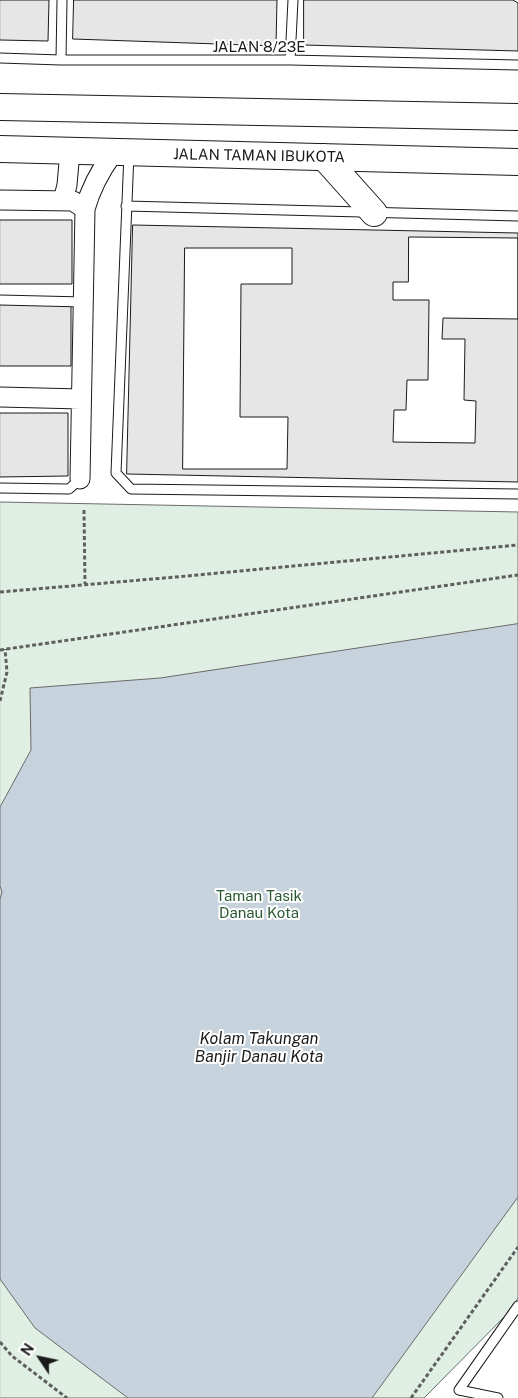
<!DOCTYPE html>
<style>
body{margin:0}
#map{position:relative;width:518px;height:1398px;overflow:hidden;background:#fff;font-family:"Public Sans",sans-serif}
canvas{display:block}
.north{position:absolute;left:15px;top:1333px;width:50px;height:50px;-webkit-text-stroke:4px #fff;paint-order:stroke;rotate:304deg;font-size:14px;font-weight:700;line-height:20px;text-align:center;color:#1a1a1a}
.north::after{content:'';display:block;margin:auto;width:18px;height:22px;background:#1a1a1a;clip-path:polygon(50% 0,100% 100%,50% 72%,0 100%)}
</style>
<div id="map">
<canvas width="518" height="1398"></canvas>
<div class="north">N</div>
</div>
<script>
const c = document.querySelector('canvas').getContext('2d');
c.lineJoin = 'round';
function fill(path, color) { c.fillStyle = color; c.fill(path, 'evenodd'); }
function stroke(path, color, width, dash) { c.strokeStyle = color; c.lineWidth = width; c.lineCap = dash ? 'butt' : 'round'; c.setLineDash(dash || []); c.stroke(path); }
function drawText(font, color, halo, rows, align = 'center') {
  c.font = font + ' "Public Sans",sans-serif'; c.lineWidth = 4; c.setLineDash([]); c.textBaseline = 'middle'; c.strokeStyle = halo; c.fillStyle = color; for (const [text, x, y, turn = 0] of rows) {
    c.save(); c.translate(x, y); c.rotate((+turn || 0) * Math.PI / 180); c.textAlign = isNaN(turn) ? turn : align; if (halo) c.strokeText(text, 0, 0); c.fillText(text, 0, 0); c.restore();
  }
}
const green = new Path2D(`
 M 0,502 L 518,512 L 518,1298 L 511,1310 L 424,1398 L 0,1398 Z`);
const water = new Path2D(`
 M 518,624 L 518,1197 L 372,1398 L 128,1398 L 35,1328 L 0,1279 L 0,899 L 2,892 L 0,886 L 0,807 L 31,750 L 30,688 L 160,678 Z`);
const building = new Path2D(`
 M 0,0 L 49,0 L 48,41 L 0,40 Z
 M 74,0 L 277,0 L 276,46 L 73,39 Z
 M 304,0 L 513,0 L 518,3 L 518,51 L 304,45 Z
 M 0,220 L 72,220 L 72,284 L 0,284 Z
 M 133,225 L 518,233 L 518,482 L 127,474 Z
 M 409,237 L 518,238 L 518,319 L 443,318 L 442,339 L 465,339 L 464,400 L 476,401 L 475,443 L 393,442 L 394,410 L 406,410 L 407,380 L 428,380 L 429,300 L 393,300 L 393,282 L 408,282 Z
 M 185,248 L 292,248 L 292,284 L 241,284 L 240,417 L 288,417 L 287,469 L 183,469 Z
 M 0,303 L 71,303 L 71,366 L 0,366 Z
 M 0,413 L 68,413 L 68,476 L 0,477 Z`);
const path = new Path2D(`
 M 84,510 L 85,584
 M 0,592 L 176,577 L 518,545
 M 0,650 L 518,575
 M 0,701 L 7,672 L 5,649
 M 0,1342 L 12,1356 L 67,1398
 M 411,1398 L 518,1247`);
const lane = new Path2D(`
 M 0,58 L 61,60 L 290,60 L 518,65
 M 61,60 L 62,0
 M 290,60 L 293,0
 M 129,153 L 116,473 L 131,489 L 518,494
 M 126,206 L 518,216
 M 0,300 L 84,302
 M 0,488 L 69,489 L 80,479
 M 498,1398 L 459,1390 L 518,1306`);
const street = new Path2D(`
 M 0,200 L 73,201 L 85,209
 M 63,201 L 67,185 L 70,151
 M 0,397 L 81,399
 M 80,479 L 85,209 C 91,187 100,171 113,153`);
const secondary = new Path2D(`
 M 0,107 L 518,117
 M 0,149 L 518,162
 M 324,157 L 374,213`);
const streetNames = [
 ["JALAN 8/23E",259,47],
 ["JALAN TAMAN IBUKOTA",259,156,1]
];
const parkNames = [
 ["Taman Tasik",259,896],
 ["Danau Kota",259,913]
];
const waterNames = [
 ["Kolam Takungan",259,1039],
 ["Banjir Danau Kota",259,1057]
];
fill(green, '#e0efe3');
stroke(green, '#6a6a6a', 1);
fill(water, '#c6d2dc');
stroke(water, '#6a6a6a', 1);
fill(building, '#e6e6e6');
stroke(building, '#1a1a1a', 1);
stroke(lane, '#1a1a1a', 11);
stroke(street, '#1a1a1a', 21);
stroke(secondary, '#1a1a1a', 28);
stroke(path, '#5f5f5f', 3, [4, 2.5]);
stroke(lane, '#fff', 9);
stroke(street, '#fff', 19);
stroke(secondary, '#fff', 26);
drawText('15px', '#1a1a1a', '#fff', streetNames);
drawText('15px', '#2b5a34', '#fff', parkNames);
drawText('italic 16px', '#1a1a1a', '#fff', waterNames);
</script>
